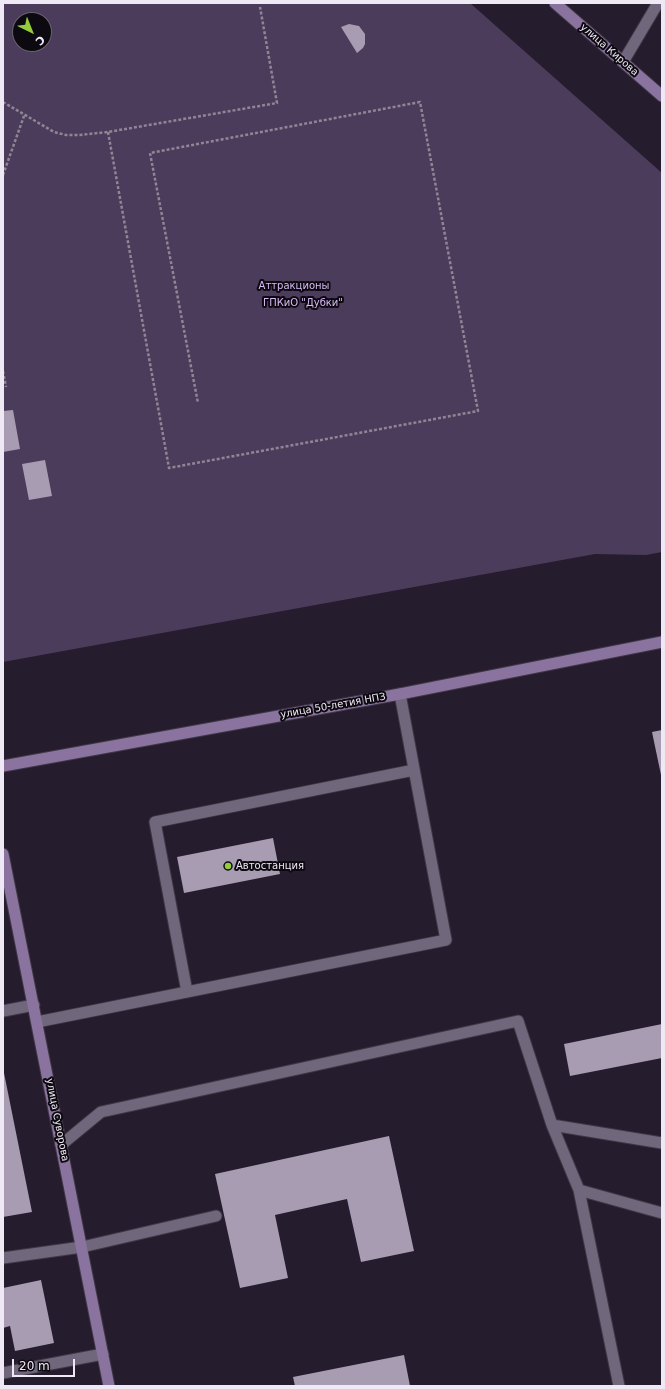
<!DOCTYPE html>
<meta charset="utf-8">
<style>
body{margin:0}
#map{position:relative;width:665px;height:1389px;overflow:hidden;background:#251c2e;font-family:"DejaVu Sans",sans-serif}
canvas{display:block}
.frame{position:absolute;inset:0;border:4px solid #efe9f5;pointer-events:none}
.north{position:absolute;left:12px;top:12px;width:40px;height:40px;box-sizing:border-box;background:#0d0910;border:1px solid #67636c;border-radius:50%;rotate:137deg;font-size:11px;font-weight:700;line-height:16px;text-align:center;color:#efe9f5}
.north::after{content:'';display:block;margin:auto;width:14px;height:18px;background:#95cc3b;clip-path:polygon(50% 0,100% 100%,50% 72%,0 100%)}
.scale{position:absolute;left:12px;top:1359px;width:63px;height:18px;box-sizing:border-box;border:2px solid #efe9f5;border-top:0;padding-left:5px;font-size:12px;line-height:14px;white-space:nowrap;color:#efe9f5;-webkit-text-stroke:3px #0d0910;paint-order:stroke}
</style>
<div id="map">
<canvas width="665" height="1389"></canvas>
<div class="frame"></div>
<div class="north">С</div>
<div class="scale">20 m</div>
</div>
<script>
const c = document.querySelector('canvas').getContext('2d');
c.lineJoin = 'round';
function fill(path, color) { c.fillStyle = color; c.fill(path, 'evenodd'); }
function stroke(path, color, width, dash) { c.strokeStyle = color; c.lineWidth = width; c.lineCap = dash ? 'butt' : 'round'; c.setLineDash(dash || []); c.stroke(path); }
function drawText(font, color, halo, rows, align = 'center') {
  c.font = font + ' "DejaVu Sans",sans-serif'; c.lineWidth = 4; c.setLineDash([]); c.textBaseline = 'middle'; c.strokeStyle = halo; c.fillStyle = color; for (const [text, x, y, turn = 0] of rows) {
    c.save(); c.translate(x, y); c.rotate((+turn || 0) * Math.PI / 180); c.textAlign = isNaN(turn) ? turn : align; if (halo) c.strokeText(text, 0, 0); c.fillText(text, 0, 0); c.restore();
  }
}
const green = new Path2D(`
 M 3,3 L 470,3 L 662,173 L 662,552 L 646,555 L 595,554 L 3,662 ZM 20,20 L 44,20 L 44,44 L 20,44 Z`);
const building = new Path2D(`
 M 349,24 L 359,26 L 365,34 L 365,44 L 363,48 L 357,53 L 341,27 Z
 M 13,410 L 20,449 L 3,452 L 3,411 Z
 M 45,460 L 52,496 L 29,500 L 22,464 Z
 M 662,730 L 662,775 L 661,775 L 652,732 Z
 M 273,838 L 280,874 L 184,893 L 177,857 Z
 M 662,1024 L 662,1058 L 570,1076 L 564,1044 Z
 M 3,1068 L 32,1212 L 3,1217 Z
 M 389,1136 L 414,1251 L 361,1262 L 347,1199 L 275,1215 L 288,1278 L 240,1288 L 215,1174 Z
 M 41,1280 L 54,1343 L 15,1351 L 10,1326 L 3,1328 L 3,1288 Z
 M 404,1355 L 410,1386 L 295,1386 L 293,1377 Z`);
const path = new Path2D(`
 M 3,102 L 54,132 L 66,135 L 79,135 L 108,132 L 277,103 L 260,7
 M 108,132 L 169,468 L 478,411 L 420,102 L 150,153 L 198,403
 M 3,175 L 24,116
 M 3,371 L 6,387`);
const service = new Path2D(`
 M 187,992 L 155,822 L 414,770
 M 3,1011 L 34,1005
 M 37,1022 L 446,940 L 400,694
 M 552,1125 L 662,1143
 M 61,1145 L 101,1112 L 518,1021 L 552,1125 L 579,1190 L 619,1386
 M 579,1190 L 662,1213
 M 82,1247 L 216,1216
 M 3,1373 L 103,1354`);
const minor = new Path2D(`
 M 623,62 L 658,3
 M 3,1258 L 82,1247`);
const secondary = new Path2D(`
 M 555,3 L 662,96
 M 3,766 L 400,694 L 662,642
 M 3,854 L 109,1386`);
const markers = [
 [228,866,4,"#95cc3b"]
];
const streetNames = [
 ["улица Кирова",609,50,41],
 ["улица 50-летия НПЗ",333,706,-10],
 ["улица Суворова",57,1120,79]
];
const parkNames = [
 ["Аттракционы",294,286],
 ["ГПКиО \"Дубки\"",303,303]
];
const poiNames = [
 ["Автостанция",236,866]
];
fill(green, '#4c3c5b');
fill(building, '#a79cb2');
stroke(service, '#403846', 13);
stroke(minor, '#403846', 13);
stroke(secondary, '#403846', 13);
stroke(path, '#8e8695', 2.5, [3, 2]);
stroke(service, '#71677c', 11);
stroke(minor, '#71677c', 11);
stroke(secondary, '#8b73a0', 11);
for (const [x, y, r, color] of markers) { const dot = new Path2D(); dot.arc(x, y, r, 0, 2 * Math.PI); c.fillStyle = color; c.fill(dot); stroke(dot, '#0d0910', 1.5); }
drawText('10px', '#efe9f5', '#0d0910', streetNames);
drawText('10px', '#d8b9f5', '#0d0910', parkNames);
drawText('10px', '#efe9f5', '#0d0910', poiNames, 'left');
</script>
